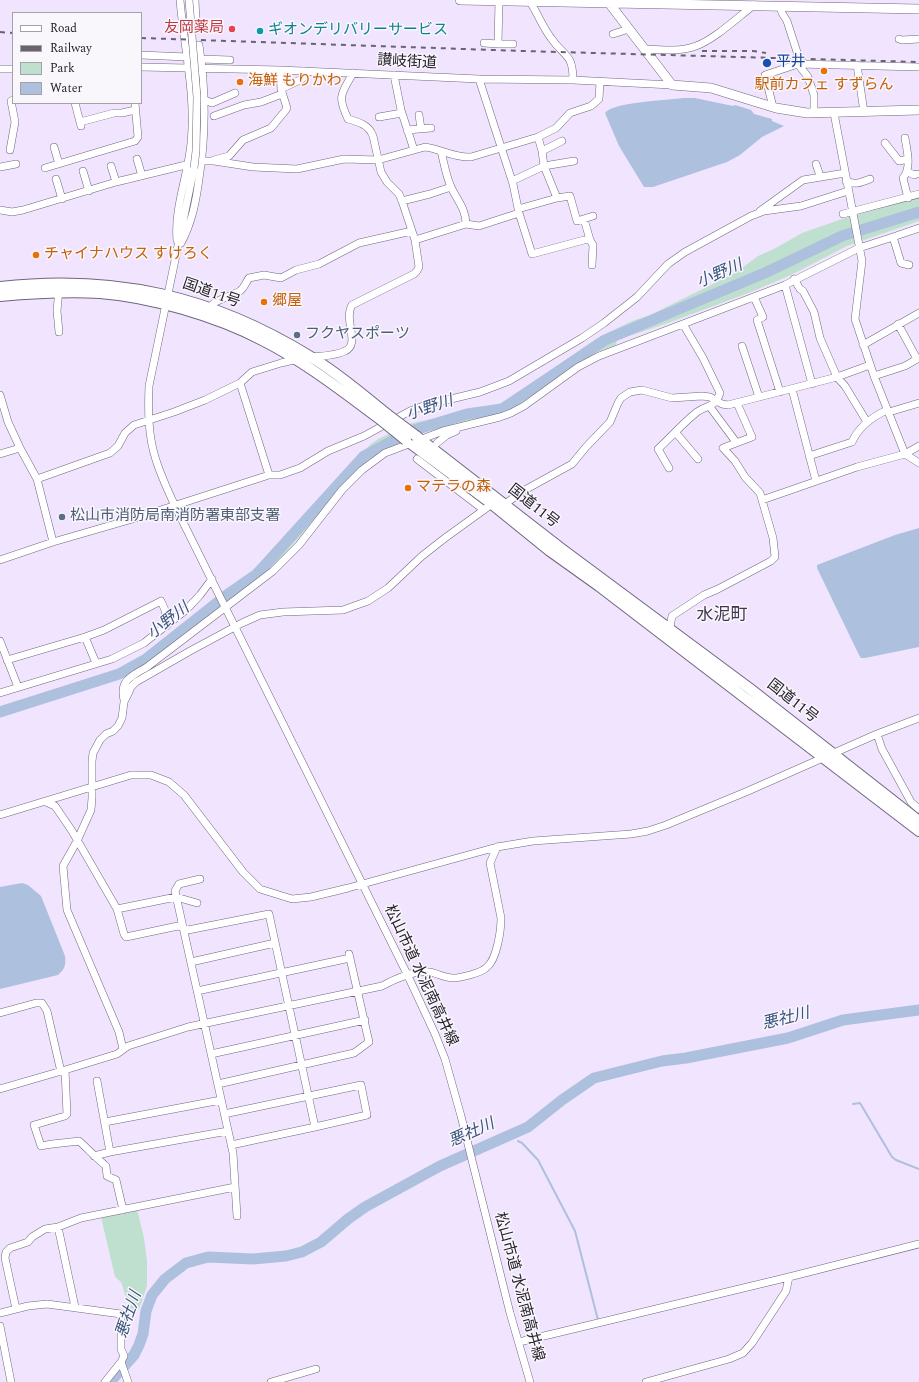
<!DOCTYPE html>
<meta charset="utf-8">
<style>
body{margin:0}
#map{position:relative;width:919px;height:1382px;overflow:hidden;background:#f1e4ff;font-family:Spectral,serif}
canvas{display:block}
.legend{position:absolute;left:12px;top:12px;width:130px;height:92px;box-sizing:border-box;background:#f9f6fc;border:1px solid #a5a1a9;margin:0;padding:5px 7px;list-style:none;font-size:12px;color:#27222c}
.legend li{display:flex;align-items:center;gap:8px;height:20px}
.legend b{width:20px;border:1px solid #a5a1a9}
</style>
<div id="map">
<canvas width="919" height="1382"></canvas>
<ul class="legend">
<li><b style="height:5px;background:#fff"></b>Road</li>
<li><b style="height:5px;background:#696271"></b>Railway</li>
<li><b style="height:11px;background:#bfe0ce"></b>Park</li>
<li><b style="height:11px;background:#adc0dd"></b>Water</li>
</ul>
</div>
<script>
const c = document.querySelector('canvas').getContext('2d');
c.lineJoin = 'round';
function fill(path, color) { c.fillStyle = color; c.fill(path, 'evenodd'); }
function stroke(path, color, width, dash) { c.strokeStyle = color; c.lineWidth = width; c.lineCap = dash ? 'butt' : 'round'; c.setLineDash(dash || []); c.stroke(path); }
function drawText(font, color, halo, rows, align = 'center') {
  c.font = font + ' Spectral,"Noto Sans JP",serif'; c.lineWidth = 3; c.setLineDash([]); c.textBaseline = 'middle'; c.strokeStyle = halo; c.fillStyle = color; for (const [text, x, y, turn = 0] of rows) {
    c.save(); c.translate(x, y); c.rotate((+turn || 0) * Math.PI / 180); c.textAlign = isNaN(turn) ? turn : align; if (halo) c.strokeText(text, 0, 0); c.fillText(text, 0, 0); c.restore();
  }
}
const green = new Path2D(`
 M 919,198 L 919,221 L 847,246 L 791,275 L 751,292 L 668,323 L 617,340 L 616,345 L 597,352 L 581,361 L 514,408 L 490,416 L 425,432 L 394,443 L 382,451 L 353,473 L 302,534 L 281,558 L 243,591 L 237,593 L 137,671 L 126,676 L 0,714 L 0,706 L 108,673 L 123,667 L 138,659 L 161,643 L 232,587 L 237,581 L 261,564 L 296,528 L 300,522 L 301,523 L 347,467 L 371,444 L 378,439 L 412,423 L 491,407 L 507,403 L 521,394 L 541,377 L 597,338 L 632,321 L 650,315 L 715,283 L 735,273 L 758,256 L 774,249 L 802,233 L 845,218 Z
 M 137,1209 L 144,1238 L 147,1261 L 147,1286 L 139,1309 L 133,1311 L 134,1315 L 132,1316 L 126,1313 L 128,1303 L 121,1282 L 115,1277 L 101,1217 Z`);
const water = new Path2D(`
 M 683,98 L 695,98 L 733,106 L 735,105 L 751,110 L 754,114 L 772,119 L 772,121 L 784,126 L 762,137 L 740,155 L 727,162 L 653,187 L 644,187 L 619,146 L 605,113 C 613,102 668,100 683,98 Z
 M 919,528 L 919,647 L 865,658 L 861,658 L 859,655 L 817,568 L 817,565 L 895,535 Z
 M 22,883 L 28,885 L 41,896 L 65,956 C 66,965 65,969 58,975 L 0,989 L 0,887 Z`);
const stream = new Path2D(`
 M 853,1104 L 860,1103 L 892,1157 L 896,1160 L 919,1169
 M 518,1141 L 522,1143 L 538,1160 L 575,1231 L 598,1320 L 599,1320`);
const river = new Path2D(`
 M 0,712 L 119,674 L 146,659 L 228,594 L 256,575 L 364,456 L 411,431 L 467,414 L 502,409 L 605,340 L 767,272 L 842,236 L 919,212
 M 110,1382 L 134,1355 L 139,1345 L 143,1334 L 146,1311 L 152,1295 L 165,1279 L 186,1263 L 208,1257 L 253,1259 L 286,1256 L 302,1252 L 321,1242 L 348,1219 L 365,1207 L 440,1166 L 528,1127 L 562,1100 L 594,1078 L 662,1061 L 686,1058 L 788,1038 L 843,1020 L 919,1010`);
const minor = new Path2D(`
 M 529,0 C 537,12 542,26 551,38 C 564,57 573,53 573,80
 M 499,1 L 498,44 L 513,44
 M 780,6 L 782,13 L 787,21 L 797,52 L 798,64 L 808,77 L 814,95 L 814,113
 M 188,26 L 193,26 L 196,21 L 195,0
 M 613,34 L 629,29
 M 899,39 L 902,40 L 919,39
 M 484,43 L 498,44
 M 644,49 C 661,50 680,52 696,46 C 715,39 738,17 754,5
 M 141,55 L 187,57
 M 201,59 L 230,60
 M 857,65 L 864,112
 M 141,67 L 280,70 L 479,79 L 573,80 L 672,85
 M 0,69 L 13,69
 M 394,75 L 401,110 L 414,150
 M 479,79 L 513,184 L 519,213 L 532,254 L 584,240 L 590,240 L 593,245 L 592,265
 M 281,89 L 302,79 L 304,77 L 304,71
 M 205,100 L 212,103 L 235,93
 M 75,103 L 81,126
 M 773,107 L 765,75 L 798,64 L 919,67
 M 834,113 L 862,261 L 855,319 L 874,376 L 905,454 L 919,463
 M 419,115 L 421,129
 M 214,116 L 244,105 L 261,102 L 282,94
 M 379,117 L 402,113
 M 80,122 L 114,113 L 122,113 L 135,110
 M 407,130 L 431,128
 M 538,137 L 542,151 L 544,166 L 557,198
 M 905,138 C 907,151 912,167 903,178 L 908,198
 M 885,143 L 899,161 L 908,159
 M 54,147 L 59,164
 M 10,150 L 15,122 L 11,101 L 13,100
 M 441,151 C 444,163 446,176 451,187 C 457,200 466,209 466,224
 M 542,151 L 562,141
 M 137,159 L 142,176
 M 214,160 L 229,156 L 243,140 L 271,128 L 285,111 L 287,108 L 281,89 L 280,70
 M 816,164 L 820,176
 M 111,166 L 116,182
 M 0,167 L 16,164
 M 45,168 L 135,141 L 138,137 L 135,103
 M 194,168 L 149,386 C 148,410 148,436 156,460 C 161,476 168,491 175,506 L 408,976 L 435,1034 L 445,1059 L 461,1116 L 510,1313 L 530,1382
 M 83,171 L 89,191
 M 908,172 L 914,175 L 917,174
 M 56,179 L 62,199
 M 512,181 L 544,166 L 574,161
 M 846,181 C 856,185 860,183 870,179
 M 402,201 L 430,194 L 451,187
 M 518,209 L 557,198 L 570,196 L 577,221 L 593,216
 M 0,210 L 12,212 L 23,210 L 116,182 L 202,161 L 214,161 L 253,167 L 297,169 L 344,159 L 378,160 L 425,147 C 441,149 454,158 471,157 L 538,137 L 556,128 L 570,113 L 591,106 L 599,99 L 600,82
 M 760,211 L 803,180 L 845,173
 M 843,214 L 919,194
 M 584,219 L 590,240
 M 893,237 L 901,263 L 909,265
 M 177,240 C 174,208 188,176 191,143 C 196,95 184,48 180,0
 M 415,240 L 466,224 L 479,226 L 519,213
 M 181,243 C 192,223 196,201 199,179 C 206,134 206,90 199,45
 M 794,279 L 800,289 L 803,291 L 814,312 L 820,338 L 837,377 L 845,386 L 867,422
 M 785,285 L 812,384
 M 59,288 L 57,311 L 59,332
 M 754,297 L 763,317 L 757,320 L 780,392
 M 208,311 C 212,299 231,297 240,291 C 244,288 246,282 249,278 L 264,275 L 281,278 L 296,270 L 319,264 L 359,243 L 412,231
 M 898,324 L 917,359
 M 863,345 L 919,313
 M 742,346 L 759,397
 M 311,357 C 321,356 335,356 345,351 C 361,344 343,320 352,305 L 414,274 L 417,271 L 419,267 L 415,240 L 402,201 L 399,194 L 387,182 L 381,172 L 373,136 C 369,125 359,122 348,119 C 337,95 341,95 353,73
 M 874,376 L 905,366 L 919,358
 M 240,383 L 269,475
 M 792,389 L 816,481
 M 0,395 L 8,422 L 20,448 L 37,479 L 53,542
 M 710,407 L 736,442
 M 889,412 L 919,403
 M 676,433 L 698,459
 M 437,443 L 447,435 L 456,431
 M 0,454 L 20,448
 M 809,456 L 852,442 C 859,426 872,417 887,410
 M 417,459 L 484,510
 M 669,468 L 658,449 C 671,437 683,423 697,412 C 708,404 714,409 720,393 L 703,358 L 683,324
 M 37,479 L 110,453 L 118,446 L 125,433 L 134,425 L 174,412 L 205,400 L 240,383 L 252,372 L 281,363 L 298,359
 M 762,500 L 857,467 L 905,454 L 919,446
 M 0,560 L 53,542 L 136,518 L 269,475 L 280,475 L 300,468 L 328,451 L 364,436 L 410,411 L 426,405 L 480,392 L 509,381 L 582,338 L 604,323 L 637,297 L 668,264 L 685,252 L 751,216 L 764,211 L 801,206 L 848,191
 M 669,632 L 672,616 L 704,595 L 718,589 L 771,561 L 775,557 L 773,538 L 760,493 L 745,477 L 735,461 L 723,448 L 752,437 L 737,403
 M 85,637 L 96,663
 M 0,641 L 18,687
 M 7,660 L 85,637 L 104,630 L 161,601 L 165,610 L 166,626
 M 0,693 L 112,659 L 144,643 L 187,609 L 200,595 L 212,579
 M 124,700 C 119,680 132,676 147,667 L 273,571 L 299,545 L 342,490 L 362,470 L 385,453 L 443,431 L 500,417 L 511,413 L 524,406 L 578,367 L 599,356 L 785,285 L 859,248 L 893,237 L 919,228
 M 877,734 L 882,749 L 911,802 L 919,809
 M 46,802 L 55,806 L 72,831 L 117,909 L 124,934 L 126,937 L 178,926 L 188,930 L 269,914 L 315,1127 L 231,1145
 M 0,815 L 131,775 L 151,775 L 169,782 L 184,795 L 243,872 L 260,889 L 292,899 L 311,897 L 348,888 L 497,847 L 533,841 L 631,834 L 648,831 L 666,825 L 748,791 L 877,734 L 919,718
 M 200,879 L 179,884 L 175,891 L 233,1153 L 237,1216
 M 117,909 L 176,897 L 197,903
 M 191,962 L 275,943
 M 197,991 L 350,958
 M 0,1013 L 36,1003 L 42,1003 L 47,1011 L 61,1072
 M 123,1049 L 119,1032 L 67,910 L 63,866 L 77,841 L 91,810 L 92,798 L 92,761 L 93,753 L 100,740 L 106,734 L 113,731 L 118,726 L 122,718 L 124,702 L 129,692 L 131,687 L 136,682 L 190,651 L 242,623 L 260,615 L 283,612 L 343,610 L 368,601 L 388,588 L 422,556 L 445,538 L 492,504 L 505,504 L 523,491 L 572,464 L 586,447 L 610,422 L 618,403 L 621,398 L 630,392 L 642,390 L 672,398 L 702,396 L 710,397 L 722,404 L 728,405 L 837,377 L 870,365
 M 211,1054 L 365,1020
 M 65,1070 L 67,1114 L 65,1116 L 34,1125 L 41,1146 C 54,1143 66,1143 79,1141 C 88,1149 96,1158 106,1166 L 107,1176 L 116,1180 L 123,1210
 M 97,1081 L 110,1152 L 228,1131
 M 218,1084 L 354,1053 L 369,1042 L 349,954
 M 0,1089 L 65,1070 L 117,1054 L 128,1046 L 188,1027 L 382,986 C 395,979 414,970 429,972 C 437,973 444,978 453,978 C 460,978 482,973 487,967 C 497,959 501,930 501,918 L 490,863 L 497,847
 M 224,1114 L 361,1085 L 367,1115 L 315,1127
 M 105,1122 L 221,1100
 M 94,1156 L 110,1152
 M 58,1227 L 75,1307
 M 16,1309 L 5,1258 L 6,1252 L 10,1248 L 28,1242 L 32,1237 L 45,1229 L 58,1227 L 81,1218 L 235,1187
 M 0,1313 L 28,1306 L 47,1304 L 121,1314 L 121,1349 L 124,1356 L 121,1362 L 128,1382
 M 0,1326 L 11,1382
 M 519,1342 L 789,1277 L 919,1244
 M 105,1382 L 121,1362
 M 271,1382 L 316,1369
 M 646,1382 L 729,1359 L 743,1353 L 752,1343 L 786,1291 L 789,1277`);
const major = new Path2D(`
 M 460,0 L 919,9
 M 609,3 L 672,85 L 711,88 L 776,108 L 807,113 L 919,110`);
const highway = new Path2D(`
 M 0,287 C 115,274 212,296 311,357 C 338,373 363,395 388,415
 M 0,296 C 33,293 66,291 100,293 C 151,297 216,316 262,340 C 304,361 342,391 380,419
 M 416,436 L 563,550 L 749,688 L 919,821
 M 406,440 L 492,504 L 550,551 L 599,586 L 919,831`);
const rail = new Path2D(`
 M 0,32 L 13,33
 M 141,38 L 523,51 L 919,62
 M 702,51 L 753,51 L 766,53`);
const minorBridge = new Path2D(`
 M 189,0 L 197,97 L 196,151 L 194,168`);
const highwayBridge = new Path2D(`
 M 388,415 L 416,436
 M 380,419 L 406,440`);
const markers = [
 [232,29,4,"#e0444e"],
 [260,31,4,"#0f9aa8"],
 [767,63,5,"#1a4fb4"],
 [824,71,4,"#e8710a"],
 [240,82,4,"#e8710a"],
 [36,255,4,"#e8710a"],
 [264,302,4,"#e8710a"],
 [297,335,4,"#5c6f8a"],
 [408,488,4,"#e8710a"],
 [62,517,4,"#5c6f8a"]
];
const healthNames = [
 ["友岡薬局",224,29]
];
const cultureNames = [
 ["ギオンデリバリーサービス",268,31]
];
const streetNames = [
 ["讃岐街道",407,63,3],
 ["国道11号",211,294,19],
 ["国道11号",533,507,38],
 ["国道11号",792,702,38],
 ["松山市道 水泥南高井線",420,976,65],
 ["松山市道 水泥南高井線",518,1287,75]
];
const transitNames = [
 ["平井",776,63]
];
const foodNames = [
 ["海鮮 もりかわ",248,82],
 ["駅前カフェ すずらん",824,86,"center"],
 ["チャイナハウス すけろく",44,255],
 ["郷屋",272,302],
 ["マテラの森",416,488]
];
const serviceNames = [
 ["フクヤスポーツ",305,335],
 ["松山市消防局南消防署東部支署",70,517]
];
const waterNames = [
 ["小野川",720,275,-23],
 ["小野川",430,409,-18],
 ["小野川",169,622,-38],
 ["悪社川",786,1020,-14],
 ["悪社川",472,1134,-24],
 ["悪社川",130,1315,-71]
];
const quarterNames = [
 ["水泥町",722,617]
];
fill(green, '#bfe0ce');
fill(water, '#adc0dd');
stroke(stream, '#adc0dd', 2);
stroke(river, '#adc0dd', 11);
stroke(minor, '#71667d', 8);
stroke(major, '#71667d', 10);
stroke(highway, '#71667d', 12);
stroke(minor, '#fff', 7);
stroke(major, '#fff', 9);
stroke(highway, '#fff', 10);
stroke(rail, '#696271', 2, [5, 5]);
stroke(minorBridge, '#71667d', 8, []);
stroke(highwayBridge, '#71667d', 12, []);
stroke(minorBridge, '#fff', 7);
stroke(highwayBridge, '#fff', 10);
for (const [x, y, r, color] of markers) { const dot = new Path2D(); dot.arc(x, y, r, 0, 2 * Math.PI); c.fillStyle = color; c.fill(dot); stroke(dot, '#f9f6fc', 1.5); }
drawText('15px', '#be3a42', '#f9f6fc', healthNames, 'right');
drawText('15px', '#0d838f', '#f9f6fc', cultureNames, 'left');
drawText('15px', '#27222c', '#f9f6fc', streetNames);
drawText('15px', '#164399', '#f9f6fc', transitNames, 'left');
drawText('15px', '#c56008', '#f9f6fc', foodNames, 'left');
drawText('15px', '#4e5e75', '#f9f6fc', serviceNames, 'left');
drawText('italic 16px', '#39547d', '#f9f6fc', waterNames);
drawText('17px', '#42384d', '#f9f6fc', quarterNames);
</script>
